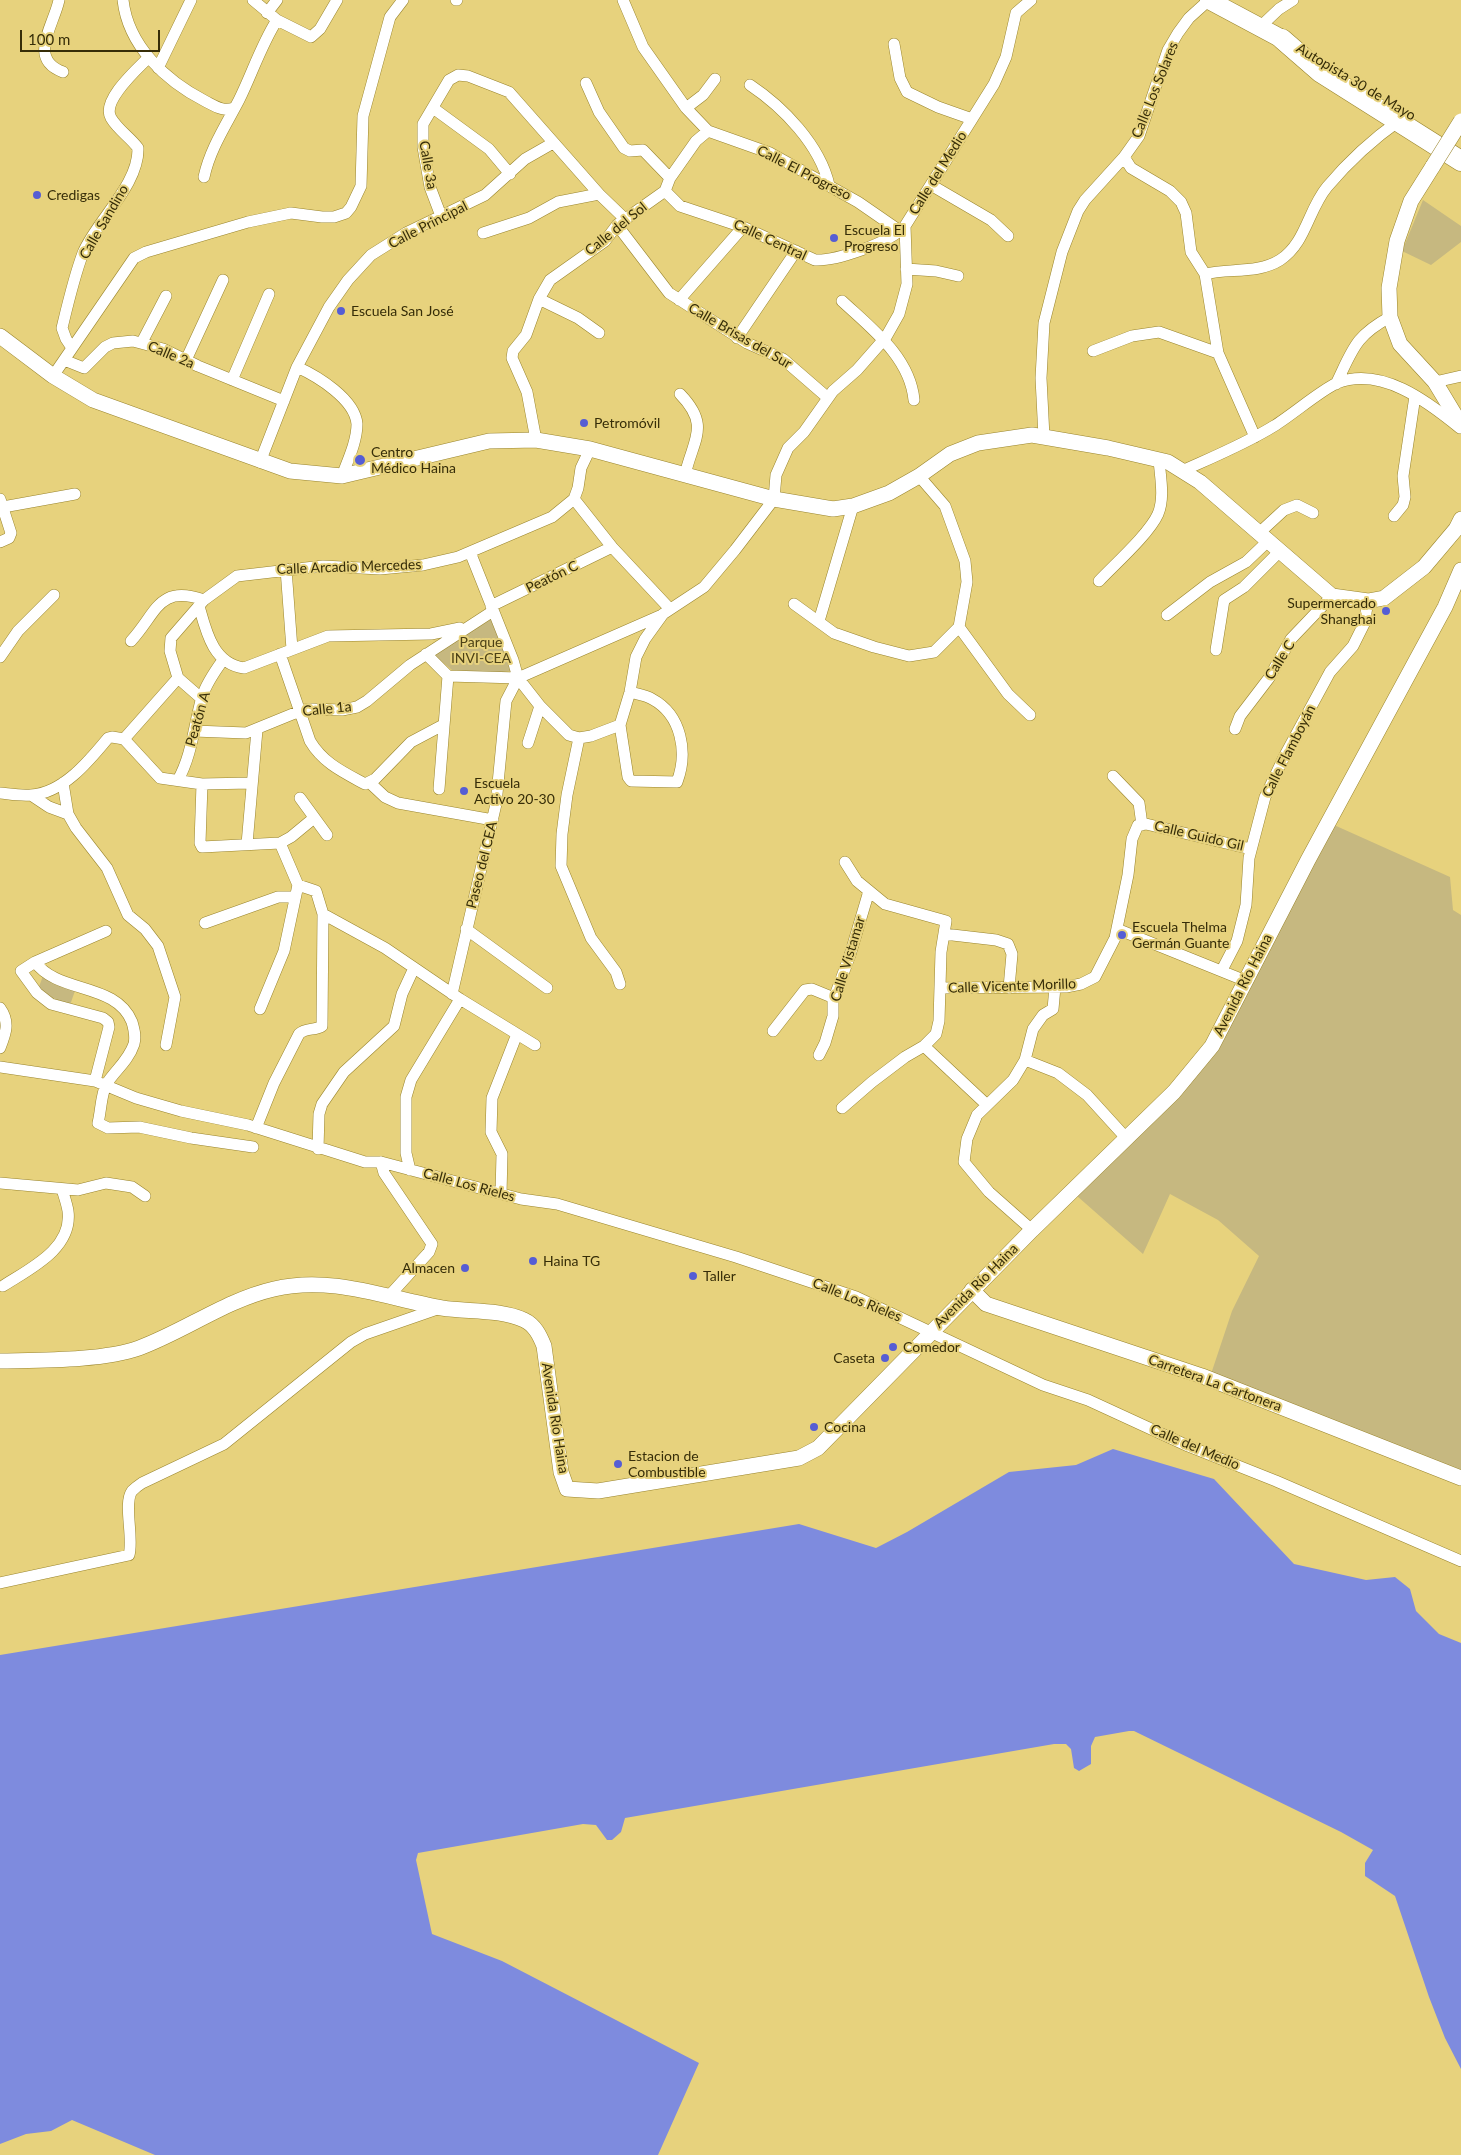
<!DOCTYPE html>
<meta charset="utf-8">
<style>
body{margin:0}
#map{position:relative;width:1461px;height:2155px;overflow:hidden;background:#e7d27d;font-family:Lato,sans-serif}
canvas{display:block}
.scale{position:absolute;left:20px;top:30px;width:140px;height:22px;box-sizing:border-box;border:2px solid #362d08;border-top:0;padding-left:6px;font-size:15px;line-height:18px;white-space:nowrap;color:#362d08;-webkit-text-stroke:4px #e7d27d;paint-order:stroke}
</style>
<div id="map">
<canvas width="1461" height="2155"></canvas>
<div class="scale">100 m</div>
</div>
<script>
const c = document.querySelector('canvas').getContext('2d');
c.lineJoin = 'round';
function fill(path, color) { c.fillStyle = color; c.fill(path, 'evenodd'); }
function stroke(path, color, width, dash) { c.strokeStyle = color; c.lineWidth = width; c.lineCap = dash ? 'butt' : 'round'; c.setLineDash(dash || []); c.stroke(path); }
function drawText(font, color, halo, rows, align = 'center') {
  c.font = font + ' Lato,sans-serif'; c.lineWidth = 4; c.setLineDash([]); c.textBaseline = 'middle'; c.strokeStyle = halo; c.fillStyle = color; for (const [text, x, y, turn = 0] of rows) {
    c.save(); c.translate(x, y); c.rotate((+turn || 0) * Math.PI / 180); c.textAlign = isNaN(turn) ? turn : align; if (halo) c.strokeText(text, 0, 0); c.fillText(text, 0, 0); c.restore();
  }
}
const green = new Path2D(`
 M 1423,200 L 1461,226 L 1461,242 L 1431,265 L 1402,251 Z
 M 491,619 L 512,671 L 493,673 L 452,670 L 434,655 Z
 M 1334,825 L 1450,877 L 1453,910 L 1461,915 L 1461,1470 L 1211,1374 L 1232,1311 L 1259,1256 L 1218,1220 L 1170,1194 L 1143,1254 L 1077,1196 L 1177,1097 Z
 M 43,976 L 76,988 L 70,1005 L 37,992 Z`);
const water = new Path2D(`
 M 1113,1449 L 1214,1479 L 1294,1564 L 1366,1580 L 1395,1577 L 1410,1589 L 1416,1611 L 1439,1634 L 1461,1643 L 1461,2069 L 1445,2038 L 1429,1997 L 1395,1896 L 1365,1876 L 1365,1863 L 1373,1850 L 1341,1832 L 1134,1731 L 1129,1731 L 1095,1737 L 1091,1746 L 1091,1764 L 1079,1771 L 1074,1768 L 1071,1749 L 1066,1744 L 1054,1744 L 625,1818 L 621,1832 L 612,1840 L 607,1840 L 596,1825 L 583,1824 L 418,1853 L 416,1860 L 432,1934 L 502,1961 L 699,2063 L 658,2155 L 155,2155 L 72,2120 L 51,2131 L 26,2134 L 0,2144 L 0,1655 L 799,1524 L 876,1548 L 907,1532 L 1009,1472 L 1076,1465 Z`);
const street = new Path2D(`
 M 59,0 C 54,25 27,59 63,72
 M 123,0 C 128,46 166,81 205,101 C 215,106 223,112 234,108
 M 253,0 L 277,20 L 311,37 L 320,29 L 337,0
 M 456,0 L 457,0
 M 623,0 L 643,47 L 686,108 L 708,131 L 770,153 L 858,202 L 900,231
 M 267,13 L 277,0
 M 1261,26 L 1279,9 L 1293,0
 M 894,44 L 900,78 L 907,92 L 938,107 L 972,119
 M 158,68 L 191,0
 M 586,83 L 599,112 L 624,148 L 630,151 L 643,150 L 670,178
 M 750,85 C 783,107 820,145 829,185
 M 433,108 L 489,149 L 510,174
 M 686,108 L 703,95 L 715,79
 M 1124,157 L 1131,168 L 1170,191 L 1181,202 L 1186,213 L 1191,252 L 1205,274 L 1218,353 L 1255,437
 M 204,177 C 210,149 226,125 239,100 C 252,74 261,45 277,20
 M 931,185 L 991,220 L 1008,236
 M 665,191 L 680,206 L 743,227 L 815,260 C 836,261 889,243 904,227
 M 441,216 L 430,187 L 423,147 L 423,124 L 449,80 L 458,75 L 468,76 L 509,92 L 599,194 L 625,219
 M 617,225 L 669,293 L 747,343 L 783,359 L 828,398
 M 483,233 L 529,218 L 558,202 L 599,194
 M 906,269 L 936,271 L 958,276
 M 1205,274 C 1229,268 1258,274 1280,260 C 1306,243 1308,210 1327,187 C 1348,162 1373,139 1400,120
 M 539,299 L 578,318 L 599,333
 M 679,300 L 743,227
 M 842,301 C 871,328 910,357 914,400
 M 737,338 L 796,251
 M 142,342 L 166,296
 M 72,348 L 66,339 L 62,328 C 68,303 74,277 83,253 C 97,220 139,185 138,148 C 130,137 118,130 111,118 C 101,101 136,70 148,58
 M 1093,351 L 1132,336 L 1159,332 L 1218,353
 M 64,360 L 84,368 L 105,347 L 113,343 L 133,341 L 163,349 L 198,366 L 284,401
 M 186,360 L 223,280
 M 297,367 C 317,376 355,399 357,424 C 357,441 348,460 342,476
 M 53,376 L 134,258 L 146,252 L 248,222 L 291,213 L 322,217 L 334,217 L 346,213 L 351,207 L 361,186 L 363,116 L 390,17 L 403,0
 M 232,380 L 269,294
 M 1435,382 L 1461,376
 M 1336,384 C 1353,349 1355,336 1390,317
 M 680,394 C 711,426 693,439 685,475
 M 1044,437 L 1041,378 L 1044,323 L 1062,252 L 1078,211 L 1085,200 L 1124,157 L 1139,136 L 1168,50 L 1178,33 L 1189,18 L 1209,0
 M 536,440 L 527,392 L 512,358 L 513,351 L 526,335 L 539,299 L 550,280 L 605,241 L 617,225 L 665,191 L 670,178 L 696,141 L 708,131
 M 260,462 L 297,367 L 329,307 L 348,280 L 371,255 L 406,233 L 485,195 L 525,159 L 553,143
 M 1182,471 C 1213,457 1245,444 1274,426 C 1292,415 1321,390 1337,383 C 1381,366 1427,401 1460,428
 M 0,499 L 11,533 L 9,538 L 0,542
 M 574,499 L 612,547 L 670,609
 M 3,507 L 75,494
 M 1394,516 L 1403,505 L 1405,497 L 1403,476 L 1415,396
 M 1258,534 L 1284,510 L 1297,505 L 1313,513
 M 470,552 L 513,660 L 518,678 L 540,706 L 569,735 L 579,738 L 591,736 L 620,725
 M 286,569 L 292,649
 M 1099,581 C 1115,564 1149,534 1158,514 C 1165,497 1160,476 1159,459
 M 794,604 L 834,633 L 874,647 L 909,656 L 934,652 L 959,627 L 967,582 L 965,561 L 945,506 L 919,476
 M 199,606 C 206,631 213,664 244,668 L 328,636 L 431,634 L 460,628
 M 491,606 L 612,547
 M 1167,615 L 1210,582 L 1246,562 L 1267,542
 M 819,621 L 853,506
 M 959,627 L 1008,694 L 1030,715
 M 131,641 C 157,613 158,584 204,600
 M 1216,650 L 1224,600 L 1244,587 L 1279,552
 M 280,654 L 310,741 C 323,763 343,772 365,784 L 375,779 L 411,742 L 443,725
 M 426,654 L 448,676 L 518,678 L 662,615
 M 0,657 L 18,631 L 54,595
 M 178,678 L 170,651 L 171,638 L 204,600 L 237,576 L 323,566 L 380,569 L 423,565 L 458,557 L 552,517 L 574,499 L 578,488 L 581,468 L 590,449
 M 178,678 L 202,699
 M 630,692 C 637,694 646,695 652,699 C 682,715 688,753 677,782 L 631,781 L 628,777 L 620,725 L 630,692 L 636,657 L 645,639 L 663,614 L 704,587 L 735,550 L 774,499 L 776,475 L 788,448 L 804,432 L 833,391 L 857,370 L 886,337 L 899,314 L 907,284 L 905,226 L 994,84 L 1006,57 L 1016,13 L 1031,0
 M 1235,729 L 1240,716 L 1269,678 L 1291,639 L 1332,596
 M 194,731 L 246,733 L 300,711 L 310,709 L 342,710 L 357,707 L 367,701 L 410,665 L 493,611
 M 579,738 L 567,795 L 562,834 L 561,866 L 591,938 L 616,972 L 620,984
 M 124,739 L 160,778 L 202,784 L 251,783
 M 528,743 L 540,706
 M 1113,776 L 1139,803 L 1142,825
 M 178,780 C 192,755 194,725 202,697 C 206,684 215,671 223,660
 M 63,783 L 68,814 L 76,828 L 107,868 L 128,915 L 145,929 L 158,946 L 175,997 L 166,1045
 M 370,783 L 385,797 L 398,803 L 493,820
 M 202,784 L 200,843 L 202,847 L 280,843 L 291,837 L 314,818
 M 439,789 L 448,676
 M 0,793 C 10,794 21,796 31,795 C 63,793 89,761 108,738 L 112,737 L 124,739 L 178,678
 M 31,795 L 49,807 L 68,814
 M 300,798 L 327,835
 M 247,844 L 257,730
 M 323,914 L 385,948 L 460,999 L 535,1045
 M 205,923 L 278,897 L 295,897
 M 466,929 L 547,988
 M 1117,929 L 1246,981
 M 944,934 L 996,940 L 1008,944 L 1012,954 L 1009,988
 M 35,962 C 58,994 116,982 132,1022 C 134,1029 136,1036 134,1044 C 128,1062 113,1072 106,1085 C 101,1095 101,1111 98,1123 L 108,1128 L 139,1127 L 191,1138 L 253,1147
 M 1222,970 L 1237,941 L 1246,905 L 1249,858 L 1265,797 L 1285,755 L 1330,672 L 1353,646 L 1364,624 L 1368,601
 M 940,988 L 1066,987 L 1081,984 L 1095,977 L 1115,938 L 1128,875 L 1132,839 L 1138,825 L 1146,824 L 1251,849
 M 452,994 L 496,804 L 506,701 L 518,678
 M 0,1008 C 10,1022 6,1033 0,1048
 M 260,1009 L 284,951 L 298,885 L 280,843
 M 773,1031 L 805,990 L 812,989 L 834,998
 M 924,1046 L 987,1105
 M 819,1055 L 825,1043 L 833,1016 L 833,1001 L 850,955 L 869,891
 M 1025,1060 L 1058,1073 L 1087,1095 L 1127,1139
 M 0,1067 L 95,1081 L 136,1098 L 181,1111 L 248,1125 L 365,1162 L 381,1162 L 521,1199 L 557,1204 L 736,1257 L 856,1297 L 1043,1385 L 1088,1400 L 1188,1446 L 1276,1481 L 1461,1561
 M 95,1081 L 109,1027 L 108,1022 L 103,1018 L 51,1004 L 37,993 L 21,971 L 35,962 L 106,931
 M 842,1108 L 872,1082 L 905,1057 L 924,1046 L 936,1034 L 939,1021 L 941,952 L 946,921 L 885,904 L 857,881 L 845,862
 M 256,1128 L 274,1083 L 299,1034 C 306,1027 315,1031 322,1026 L 323,914 L 316,891 L 298,885
 M 318,1149 L 319,1114 L 322,1104 L 344,1072 L 394,1026 L 402,994 L 414,968
 M 381,1162 L 384,1173 L 432,1244 L 429,1252 L 389,1296
 M 410,1170 L 406,1153 L 406,1097 L 411,1080 L 460,999
 M 0,1183 L 78,1190 L 106,1183 L 132,1187 L 145,1196
 M 501,1194 L 502,1154 L 491,1132 L 492,1098 L 517,1034
 M 1032,1230 L 989,1192 L 964,1162 L 967,1139 L 977,1115 L 1013,1080 L 1025,1060 L 1033,1029 L 1043,1015 L 1053,1009 L 1055,987
 M 3,1286 C 29,1269 73,1249 68,1211 C 67,1204 64,1196 62,1189
 M 0,1583 L 129,1555 C 134,1538 123,1503 132,1491 C 135,1488 139,1485 142,1483 L 224,1444 L 351,1342 L 365,1334 L 440,1308`);
const secondary = new Path2D(`
 M 1433,166 L 1411,201 L 1397,241 L 1389,288 L 1390,317 L 1400,344 L 1435,382 L 1461,425
 M 0,336 L 53,376 L 93,400 L 290,471 L 342,476 L 489,441 L 536,440 L 590,449 L 774,499 L 833,509 L 853,506 L 889,493 L 919,476 L 950,454 L 978,443 L 1032,435 L 1108,448 L 1168,462 L 1200,482 L 1332,596 L 1368,601 L 1384,598 L 1424,567 L 1456,529 L 1461,519
 M 972,1290 L 986,1304 L 1202,1376 L 1461,1478
 M 0,1361 C 39,1360 103,1361 139,1348 C 185,1331 226,1300 274,1289 C 331,1275 386,1298 442,1308 C 467,1312 500,1309 524,1320 C 535,1325 540,1336 544,1346 L 561,1472 L 567,1489 L 598,1491 L 799,1458 L 818,1448 L 1032,1230 L 1174,1092 L 1212,1046 L 1308,860 L 1445,607 L 1461,570`);
const primary = new Path2D(`
 M 1209,0 L 1282,39`);
const highway = new Path2D(`
 M 1282,39 L 1320,72 L 1461,161`);
const secondaryBridge = new Path2D(`
 M 1433,166 L 1461,121`);
const markers = [
 [37,195,5,"#555dd4"],
 [834,238,5,"#555dd4"],
 [341,311,5,"#555dd4"],
 [584,423,5,"#555dd4"],
 [360,460,6,"#555dd4"],
 [1386,611,5,"#555dd4"],
 [464,791,5,"#555dd4"],
 [1122,935,5,"#555dd4"],
 [533,1261,5,"#555dd4"],
 [465,1268,5,"#555dd4"],
 [693,1276,5,"#555dd4"],
 [893,1347,5,"#555dd4"],
 [885,1358,5,"#555dd4"],
 [814,1427,5,"#555dd4"],
 [618,1464,5,"#555dd4"]
];
const streetNames = [
 ["Autopista 30 de Mayo",1356,82,31],
 ["Calle Los Solares",1155,90,-68],
 ["Calle 3a",428,165,80],
 ["Calle El Progreso",804,173,27],
 ["Calle del Medio",938,173,-58],
 ["Calle Sandino",104,222,-60],
 ["Calle Principal",428,225,-27],
 ["Calle del Sol",616,229,-39],
 ["Calle Central",770,240,25],
 ["Calle Brisas del Sur",740,336,30],
 ["Calle 2a",171,355,23],
 ["Calle Arcadio Mercedes",349,567,-2],
 ["Peatón C",552,577,-26],
 ["Calle C",1280,660,-58],
 ["Calle 1a",327,709,-6],
 ["Peatón A",198,719,-74],
 ["Calle Flamboyán",1289,751,-63],
 ["Calle Guido Gil",1199,836,13],
 ["Paseo del CEA",482,865,-76],
 ["Calle Vistamar",848,959,-73],
 ["Avenida Río Haina",1243,985,-63],
 ["Calle Vicente Morillo",1012,986,-2],
 ["Calle Los Rieles",469,1185,15],
 ["Avenida Río Haina",976,1286,-45],
 ["Calle Los Rieles",857,1300,22],
 ["Carretera La Cartonera",1215,1383,20],
 ["Avenida Río Haina",555,1418,81],
 ["Calle del Medio",1195,1447,23]
];
const poiNames = [
 ["Credigas",47,195],
 ["Escuela El",844,230],
 ["Progreso",844,246],
 ["Escuela San José",351,311],
 ["Petromóvil",594,423],
 ["Centro",371,452],
 ["Médico Haina",371,468],
 ["Supermercado",1376,603,"right"],
 ["Shanghai",1376,619,"right"],
 ["Escuela",474,783],
 ["Activo 20-30",474,799],
 ["Escuela Thelma",1132,927],
 ["Germán Guante",1132,943],
 ["Haina TG",543,1261],
 ["Almacen",455,1268,"right"],
 ["Taller",703,1276],
 ["Comedor",903,1347],
 ["Caseta",875,1358,"right"],
 ["Cocina",824,1427],
 ["Estacion de",628,1456],
 ["Combustible",628,1472]
];
const parkNames = [
 ["Parque",481,642],
 ["INVI-CEA",481,658]
];
fill(green, '#c6b880');
fill(water, '#7e8bde');
stroke(street, '#99842c', 12);
stroke(secondary, '#99842c', 16);
stroke(primary, '#99842c', 19);
stroke(highway, '#99842c', 21);
stroke(street, '#fff', 11);
stroke(secondary, '#fff', 15);
stroke(primary, '#fff', 18);
stroke(highway, '#fff', 20);
stroke(secondaryBridge, '#99842c', 16, []);
stroke(secondaryBridge, '#fff', 15);
for (const [x, y, r, color] of markers) { const dot = new Path2D(); dot.arc(x, y, r, 0, 2 * Math.PI); c.fillStyle = color; c.fill(dot); stroke(dot, '#e7d27d', 2); }
drawText('14px', '#362d08', '#e7d27d', streetNames);
drawText('14px', '#362d08', '#e7d27d', poiNames, 'left');
drawText('14px', '#4c4116', '#e7d27d', parkNames);
</script>
